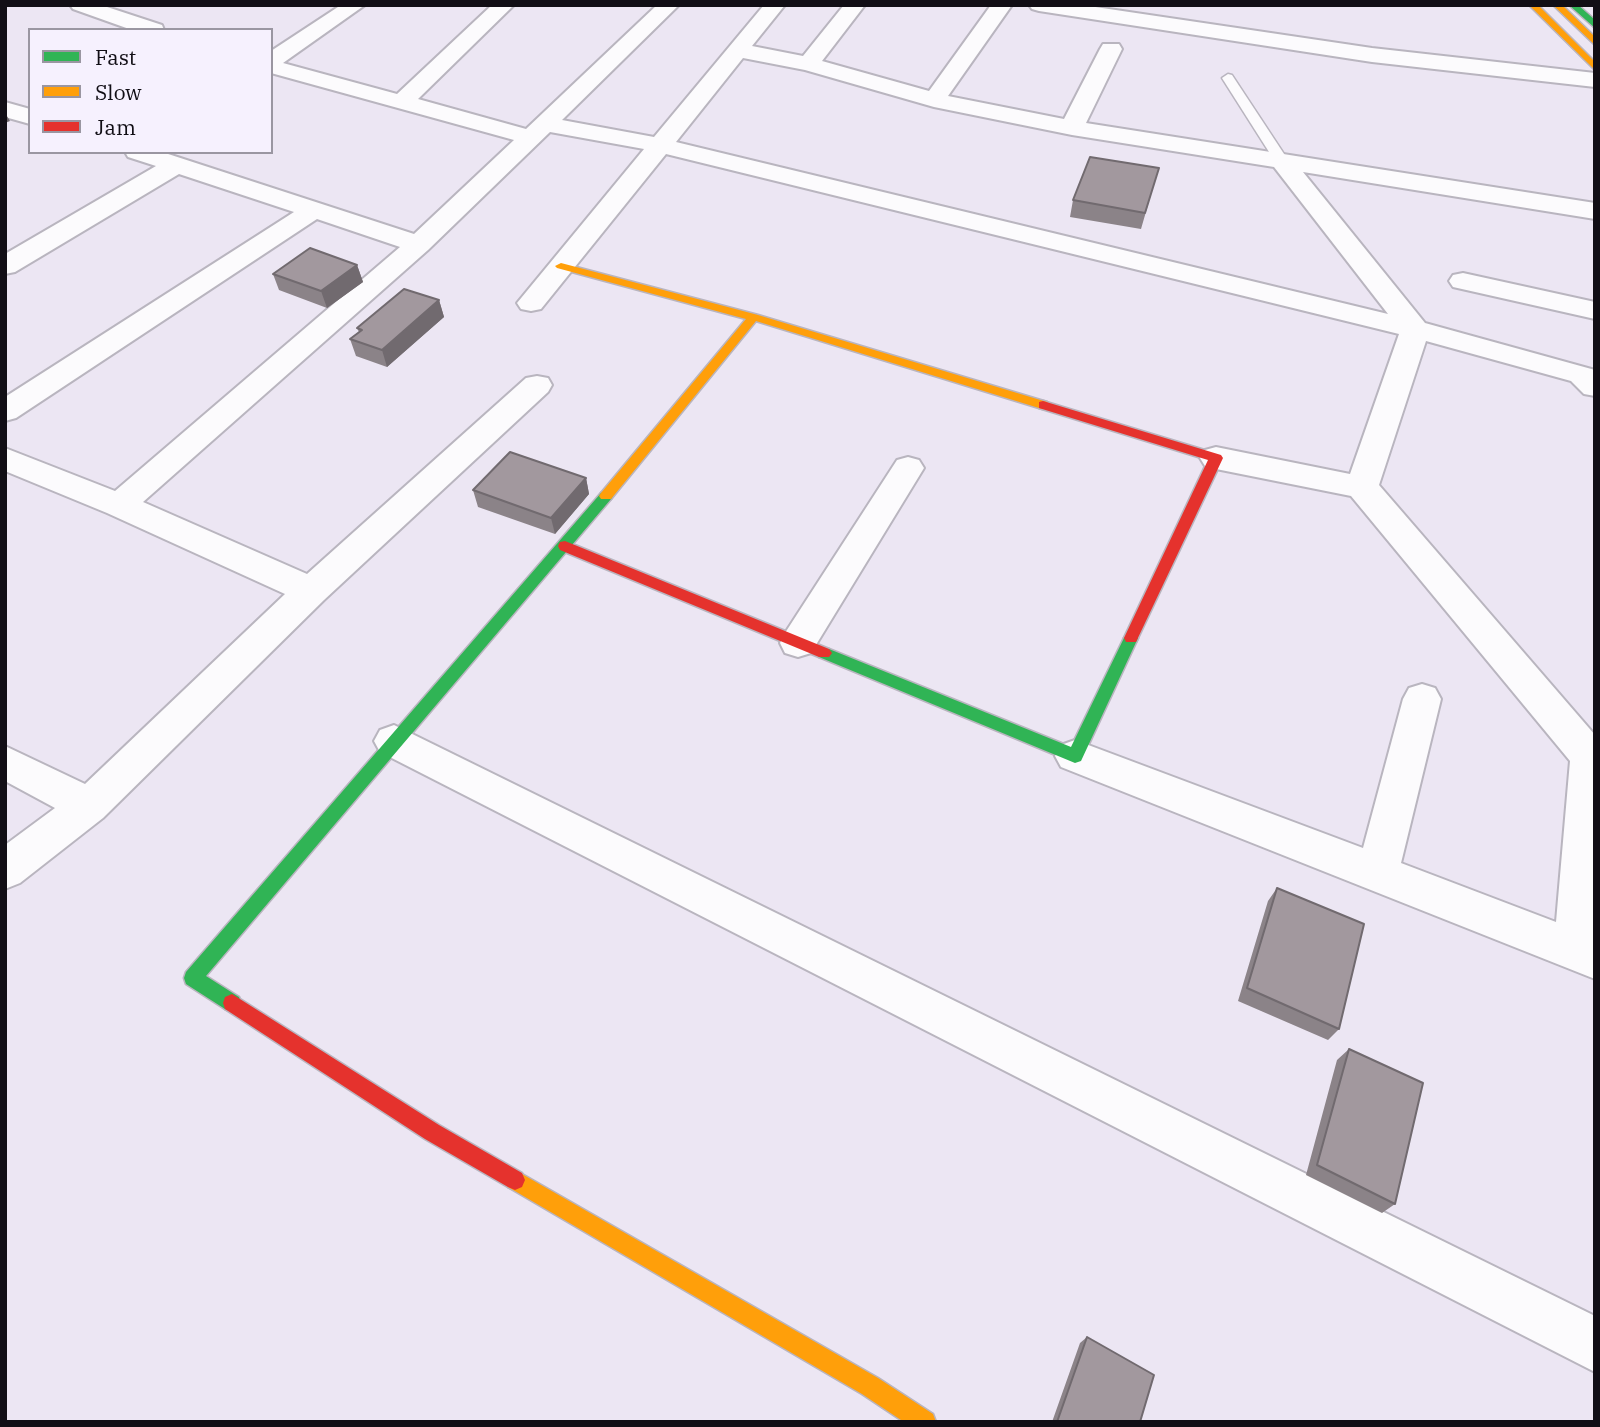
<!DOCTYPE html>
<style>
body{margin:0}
#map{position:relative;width:1600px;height:1427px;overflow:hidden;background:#ece6f3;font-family:"IBM Plex Serif",serif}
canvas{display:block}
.frame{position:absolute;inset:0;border:7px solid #110e15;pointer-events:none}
.legend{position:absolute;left:28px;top:28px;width:245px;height:126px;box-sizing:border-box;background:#f6f1fe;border:2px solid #9a96a1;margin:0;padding:9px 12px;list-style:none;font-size:21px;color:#110e15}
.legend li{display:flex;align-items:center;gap:14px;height:35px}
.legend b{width:35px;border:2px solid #9a96a1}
</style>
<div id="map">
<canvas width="1600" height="1427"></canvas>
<div class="frame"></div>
<ul class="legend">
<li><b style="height:9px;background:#30b455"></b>Fast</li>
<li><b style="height:9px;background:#ff9f0a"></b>Slow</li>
<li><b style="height:9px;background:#e5322d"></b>Jam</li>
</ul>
</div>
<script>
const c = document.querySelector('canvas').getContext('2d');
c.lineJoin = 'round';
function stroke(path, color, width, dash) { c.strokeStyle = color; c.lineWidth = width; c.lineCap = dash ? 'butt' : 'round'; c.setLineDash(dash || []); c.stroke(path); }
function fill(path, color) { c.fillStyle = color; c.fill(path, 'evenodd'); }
const lane = new Path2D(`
 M 1228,74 L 1232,75 L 1290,163 L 1288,166 L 1278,166 L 1276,163 L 1222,78 Z`);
const street = new Path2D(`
 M 70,5 L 101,5 L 162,25 L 164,30 L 132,30 L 73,9 Z
 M 341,5 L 365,5 L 283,63 L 397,94 L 492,5 L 514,5 L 418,99 L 526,129 L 657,5 L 679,5 L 562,120 L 654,137 L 764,5 L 785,5 L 752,46 L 803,56 L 844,5 L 865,5 L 822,61 L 929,91 L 991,5 L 1012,5 L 948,96 L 1064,119 L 1100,49 L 1103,44 L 1119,44 L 1122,49 L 1086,123 L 1595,203 L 1595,219 L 1303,172 L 1425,323 L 1595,370 L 1595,396 L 1584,394 L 1571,381 L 1426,341 L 1379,485 L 1595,735 L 1595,979 L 1061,767 L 1055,756 L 1061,745 L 1075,740 L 1363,848 L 1403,699 L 1409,688 L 1422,684 L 1435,688 L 1441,699 L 1401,863 L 1556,922 L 1570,761 L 1351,496 L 1216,469 L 1205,466 L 1200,458 L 1205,450 L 1216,447 L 1350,474 L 1399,334 L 666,154 L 541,309 L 531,311 L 521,309 L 517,303 L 644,149 L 550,132 L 428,250 L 143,502 L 307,574 L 526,378 L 537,376 L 548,378 L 552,385 L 548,392 L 324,600 L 103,818 L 20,883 L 5,889 L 5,845 L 55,808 L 5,781 L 5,746 L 85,784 L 285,594 L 107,513 L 5,471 L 5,448 L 115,491 L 400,247 L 317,219 L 16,418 L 5,421 L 5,397 L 294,212 L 179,174 L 15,272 L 5,274 L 5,254 L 156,166 L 128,157 L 125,152 L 162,152 L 414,234 L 514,140 L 271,73 L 271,51 ZM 743,58 L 805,70 L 934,107 L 1072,135 L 1274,167 L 1388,314 L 676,142 Z
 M 1029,5 L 1082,5 L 1372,48 L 1595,73 L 1595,87 L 1372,62 L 1039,11 L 1032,9 Z
 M 5,102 L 30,109 L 30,124 L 5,117 Z
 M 1463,273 L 1595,302 L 1595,319 L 1453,287 L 1449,281 L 1453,275 Z
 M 908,457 L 919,460 L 924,468 L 811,653 L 798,657 L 785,653 L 780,643 L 785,633 L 897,460 Z
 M 394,725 L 1595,1316 L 1595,1372 L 380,752 L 374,741 L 380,730 Z`);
const fast = new Path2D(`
 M 1569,5 L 1578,5 L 1595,20 L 1595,28 Z
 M 606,491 L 613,496 L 611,499 L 206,976 L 239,997 L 241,1003 L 239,1009 L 232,1012 L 225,1009 L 186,984 L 184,978 L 186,972 L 601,493 Z
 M 1131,632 L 1138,638 L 1081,761 L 1075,763 L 819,657 L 816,653 L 819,649 L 829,649 L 1071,747 L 1124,638 Z`);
const slow = new Path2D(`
 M 1529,5 L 1538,5 L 1595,62 L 1595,70 Z
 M 1553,5 L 1562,5 L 1595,37 L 1595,45 Z
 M 561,263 L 758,315 L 1047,402 L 1049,405 L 1043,409 L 1039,408 L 756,321 L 611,499 L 601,499 L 599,496 L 601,493 L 746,319 L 557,268 L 555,266 Z
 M 515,1170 L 878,1378 L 933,1414 L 936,1422 L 904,1422 L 862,1394 L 508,1187 L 505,1180 L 508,1173 Z`);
const jam = new Path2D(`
 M 1043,401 L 1221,455 L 1223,458 L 1136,642 L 1126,642 L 1124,638 L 1208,460 L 1039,408 L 1039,402 Z
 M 565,541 L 829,649 L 832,653 L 829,657 L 819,657 L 560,550 L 558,546 L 560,542 Z
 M 232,994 L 439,1125 L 522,1173 L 525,1180 L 522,1187 L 515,1190 L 508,1187 L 425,1139 L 225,1009 L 223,1003 L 225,997 Z`);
const wall = new Path2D(`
 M 1154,184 L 1141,229 L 1070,217 L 1073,200 Z
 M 357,265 L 363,282 L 327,308 L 279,290 L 273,274 Z
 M 439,300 L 444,317 L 387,367 L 356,356 L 350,339 L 359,332 L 357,328 Z
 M 586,478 L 589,494 L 555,534 L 478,507 L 473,490 Z
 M 1277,888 L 1339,1029 L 1328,1040 L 1238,1001 L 1268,901 Z
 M 1349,1049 L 1395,1204 L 1382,1213 L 1306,1175 L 1337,1060 Z
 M 1087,1337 L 1140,1422 L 1052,1422 L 1080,1343 Z`);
const shadedWall = new Path2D(`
 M 5,113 L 10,121 L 5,123 Z
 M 357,265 L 363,282 L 327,308 L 321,291 Z
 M 439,300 L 444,317 L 387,367 L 382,350 Z
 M 586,478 L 589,494 L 555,534 L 551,518 Z`);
const building = new Path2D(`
 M 1090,157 L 1159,168 L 1145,213 L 1073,200 Z
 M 310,248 L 357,265 L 321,291 L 273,274 Z
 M 404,289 L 439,300 L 382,350 L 350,339 L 362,330 L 357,328 Z
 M 510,452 L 586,478 L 551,518 L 473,490 Z
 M 1277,888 L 1364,924 L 1339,1029 L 1247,988 Z
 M 1349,1049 L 1423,1083 L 1395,1204 L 1317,1165 Z
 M 1087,1337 L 1154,1375 L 1140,1422 L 1057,1422 Z`);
stroke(lane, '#b9b5bf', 3);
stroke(street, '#b9b5bf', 4);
stroke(fast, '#b9b5bf', 3);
stroke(slow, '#b9b5bf', 3);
stroke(jam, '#b9b5bf', 3);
fill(lane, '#fcfbfd');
fill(street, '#fcfbfd');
fill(fast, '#30b455');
fill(slow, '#ff9f0a');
fill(jam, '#e5322d');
fill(wall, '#8b8388');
fill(shadedWall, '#716a6f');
fill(building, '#a2989e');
stroke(building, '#716a6f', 2);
</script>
